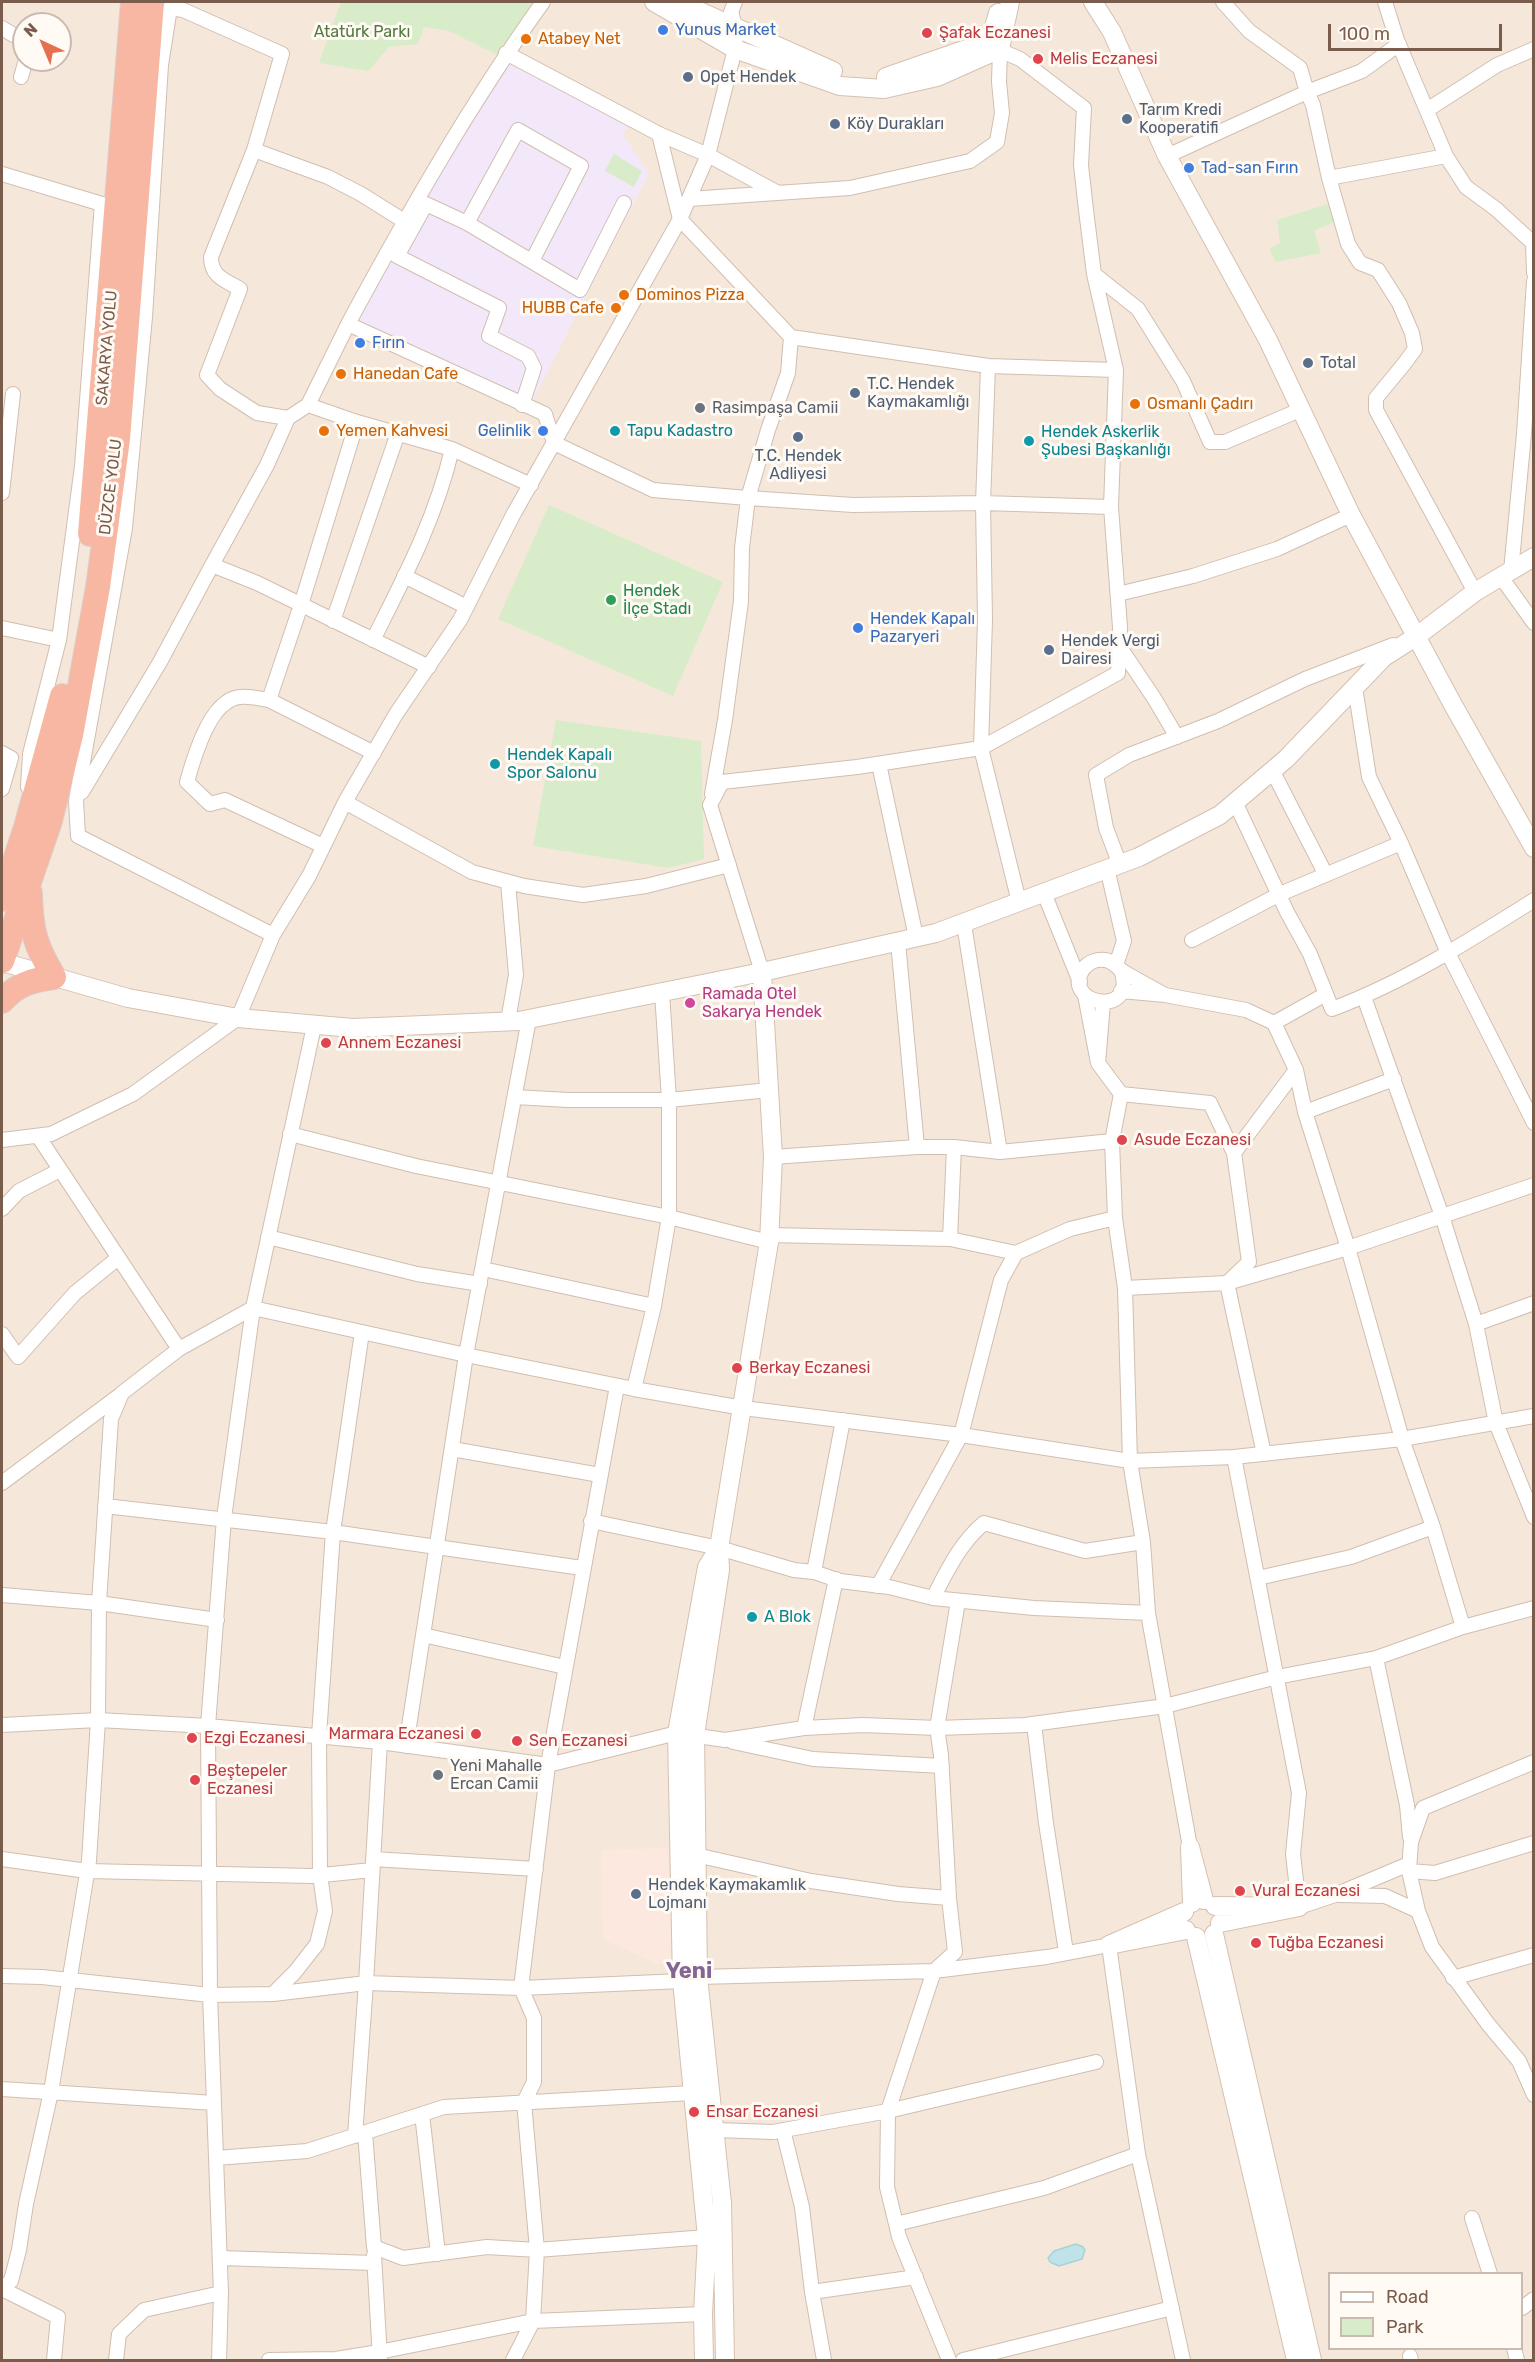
<!DOCTYPE html>
<meta charset="utf-8">
<style>
body{margin:0}
#map{position:relative;width:1535px;height:2362px;overflow:hidden;background:#fdf6ec;font-family:Rubik,sans-serif}
canvas{display:block}
.frame{position:absolute;inset:0;border:3px solid #7a5c4d;pointer-events:none}
.legend{position:absolute;left:1328px;top:2272px;width:195px;height:78px;box-sizing:border-box;background:#fffaf3;border:2px solid #cabbb1;margin:0;padding:8px 10px;list-style:none;font-size:18px;color:#7a5c4d}
.legend li{display:flex;align-items:center;gap:12px;height:30px}
.legend b{width:30px;border:2px solid #cabbb1}
.north{position:absolute;left:12px;top:12px;width:60px;height:60px;box-sizing:border-box;background:#fffaf3;border:2px solid #cabbb1;border-radius:50%;rotate:316deg;font-size:16px;font-weight:700;line-height:24px;text-align:center;color:#7a5c4d}
.north::after{content:'';display:block;margin:auto;width:21px;height:27px;background:#e76f51;clip-path:polygon(50% 0,100% 100%,50% 72%,0 100%)}
.scale{position:absolute;left:1328px;top:24px;width:174px;height:27px;box-sizing:border-box;border:3px solid #7a5c4d;border-top:0;padding-left:8px;font-size:18px;line-height:21px;white-space:nowrap;color:#7a5c4d;-webkit-text-stroke:4px #fffaf3;paint-order:stroke}
</style>
<div id="map">
<canvas width="1535" height="2362"></canvas>
<div class="frame"></div>
<ul class="legend">
<li><b style="height:8px;background:#fff"></b>Road</li>
<li><b style="height:16px;background:#d8ecc9"></b>Park</li>
</ul>
<div class="north">N</div>
<div class="scale">100 m</div>
</div>
<script>
const c = document.querySelector('canvas').getContext('2d');
c.lineJoin = 'round';
function fill(path, color) { c.fillStyle = color; c.fill(path, 'evenodd'); }
function stroke(path, color, width, dash) { c.strokeStyle = color; c.lineWidth = width; c.lineCap = dash ? 'butt' : 'round'; c.setLineDash(dash || []); c.stroke(path); }
function drawText(font, color, halo, rows, align = 'center') {
  c.font = font + ' Rubik,sans-serif'; c.lineWidth = 6; c.setLineDash([]); c.textBaseline = 'middle'; c.strokeStyle = halo; c.fillStyle = color; for (const [text, x, y, turn = 0] of rows) {
    c.save(); c.translate(x, y); c.rotate((+turn || 0) * Math.PI / 180); c.textAlign = isNaN(turn) ? turn : align; if (halo) c.strokeText(text, 0, 0); c.fillText(text, 0, 0); c.restore();
  }
}
const residential = new Path2D(`
 M 2,2 L 1533,2 L 1533,2360 L 2,2360 ZM 24,24 L 60,24 L 60,60 L 24,60 ZM 1330,2274 L 1522,2274 L 1522,2348 L 1330,2348 Z`);
const commercial = new Path2D(`
 M 668,1848 L 671,1963 L 656,1963 L 603,1939 L 601,1850 Z`);
const education = new Path2D(`
 M 506,53 L 632,120 L 623,135 L 649,173 L 529,408 L 348,324 Z`);
const green = new Path2D(`
 M 341,2 L 535,2 L 497,55 L 449,31 L 424,27 L 418,44 L 389,47 L 368,71 L 319,63 Z
 M 614,154 L 642,171 L 634,187 L 605,171 Z
 M 1331,203 L 1336,221 L 1314,231 L 1321,253 L 1276,262 L 1269,249 L 1280,243 L 1277,220 Z
 M 549,505 L 723,582 L 673,696 L 498,619 Z
 M 556,720 L 701,741 L 704,859 L 668,868 L 533,846 Z`);
const water = new Path2D(`
 M 1076,2244 L 1083,2247 L 1085,2250 L 1082,2259 L 1059,2266 L 1050,2262 L 1048,2258 L 1054,2251 Z`);
const street = new Path2D(`
 M 1223,2 L 1249,31 L 1300,68 L 1307,92 L 1362,71 L 1399,44
 M 1385,2 L 1397,40 L 1446,156 L 1466,187 L 1496,209 L 1533,243 L 1534,273
 M 2,28 L 20,39 L 24,43
 M 506,53 L 659,134 L 708,155 L 778,193
 M 21,77 L 26,60
 M 1427,110 L 1497,65 L 1534,49
 M 659,134 L 680,219 L 791,337 L 988,366
 M 254,150 L 328,177 L 361,194 L 404,221
 M 1167,156 L 1307,92 L 1313,105 L 1329,178 L 1348,244 L 1360,263 L 1378,270 L 1399,303 L 1412,333 L 1415,349 L 1404,364 L 1376,398 L 1376,410 L 1475,592
 M 2,174 L 102,204 L 82,466 L 59,640 L 30,754 L 28,787
 M 1329,178 L 1446,156
 M 689,199 L 850,188 L 970,161 L 997,142 L 1002,113 L 999,82 L 1000,49
 M 467,223 L 518,130 L 581,166 L 532,261
 M 1094,274 L 1138,309 L 1183,381 L 1210,442 L 1225,442 L 1302,409
 M 348,324 C 408,213 470,104 543,2
 M 308,405 L 348,324 L 545,414 L 554,443 L 653,490 L 748,498 L 768,430 L 788,373 L 791,337
 M 522,405 L 534,368 L 528,356 L 489,336 L 499,308 L 397,256 L 426,204 L 467,223 L 580,290 L 624,203
 M 357,422 L 452,449 L 531,485
 M 2,493 L 13,394
 M 212,565 L 267,465 L 288,418
 M 1511,571 L 1524,434 L 1534,281
 M 404,576 L 467,607
 M 1501,577 L 1534,623
 M 1118,594 L 1193,576 L 1277,549 L 1351,515
 M 333,621 L 398,433
 M 2,628 L 59,640
 M 373,640 C 404,578 436,518 452,449
 M 1119,646 L 1154,698 L 1177,737
 M 1355,687 L 1369,777 L 1401,843 L 1448,953 L 1534,1123
 M 269,700 L 374,753
 M 2,753 L 11,758 L 2,789
 M 879,764 L 916,937
 M 1272,770 L 1326,875
 M 82,792 L 160,662 L 212,565 L 257,583 L 429,667
 M 712,794 L 725,720 L 741,601 L 742,548 L 748,498 L 853,505 L 983,503 L 1111,507
 M 345,802 L 472,872 L 524,886 L 583,895 L 646,886 L 729,865
 M 1235,802 L 1287,912 L 1310,954 L 1332,1009 C 1404,982 1469,941 1534,900
 M 1120,865 L 1106,828 L 1096,775 L 1129,755 L 1218,721 L 1305,679 L 1393,645
 M 1107,868 L 1124,941 L 1116,965
 M 508,882 L 516,975 L 508,1021
 M 1044,893 L 1080,982
 M 1019,902 L 981,748 L 985,619 L 983,503 L 988,366 L 1116,370
 M 273,935 L 78,836 L 76,801 L 125,528 L 145,317 L 161,65 L 170,8 L 183,10 L 282,54 L 254,150 L 211,257 C 211,277 225,280 240,289 L 207,375 L 220,389 L 257,413 L 288,418 L 308,405 L 357,422 L 301,605 L 269,700 C 255,698 239,693 227,702 C 207,714 193,760 187,782 L 210,804 L 225,800 L 323,846
 M 1192,940 L 1280,894 L 1401,843
 M 898,942 L 917,1147
 M 1121,970 C 1139,1020 1058,1004 1084,968 C 1089,962 1097,959 1105,960 C 1114,961 1117,968 1124,972 C 1137,980 1151,987 1165,995 L 1121,991
 M 762,972 L 710,805 L 722,782 L 857,767 L 981,748 L 1118,673 L 1120,627 L 1111,507 L 1116,370 L 1094,274 L 1086,210 L 1081,165 L 1084,108 L 1020,59 L 992,47
 M 1085,995 L 1098,1063 L 1103,1003
 M 1165,995 L 1246,1010 L 1274,1023 L 1326,994
 M 1364,997 L 1442,1216 L 1476,1324 L 1496,1423 L 1534,1517
 M 1274,1023 L 1296,1070 L 1305,1112 L 1348,1248 L 1534,1185
 M 1121,1094 L 1210,1103 L 1234,1153
 M 515,1097 L 568,1100 L 669,1100 L 769,1090
 M 1305,1112 L 1394,1079
 M 290,1134 L 416,1166 L 669,1217 L 769,1242
 M 38,1136 L 179,1349
 M 2,1140 L 51,1134 L 133,1094 L 238,1018 L 273,935 L 309,876 L 345,802 L 396,714 L 460,620 L 513,515 L 680,219 L 708,155 L 735,49 L 736,29 L 731,12 L 735,2
 M 1000,1152 L 1112,1141
 M 773,1157 L 917,1147 L 954,1147 L 1000,1152 L 964,924
 M 2,1209 L 19,1191 L 60,1170
 M 769,1235 L 950,1239 L 954,1147
 M 268,1237 L 417,1274 L 480,1284
 M 950,1239 L 1016,1253 L 1070,1229 L 1115,1218
 M 483,1269 L 654,1306
 M 1125,1288 L 1227,1283 L 1348,1248 L 1402,1439 L 1433,1527 L 1463,1627
 M 1476,1324 L 1534,1303
 M 2,1334 L 18,1357 L 75,1293 L 118,1258
 M 634,1389 L 654,1306 L 669,1217 L 669,1100 L 662,992
 M 452,1449 L 600,1475
 M 1264,1454 L 1227,1283 L 1249,1262 L 1234,1153 L 1296,1070
 M 2,1483 L 120,1395
 M 105,1506 L 333,1532 L 582,1568
 M 591,1521 L 719,1548 L 794,1570 L 814,1572 L 840,1581 L 889,1587 L 933,1598 L 1034,1608 L 1148,1613 L 1143,1542 L 1130,1461 L 1234,1457
 M 814,1572 L 843,1420
 M 1258,1578 L 1351,1557 L 1433,1527
 M 878,1586 L 961,1435 L 1001,1280 L 1016,1253
 M 2,1595 L 99,1603 L 217,1620
 M 933,1598 C 947,1571 960,1543 984,1523 L 1085,1551 L 1143,1542
 M 1148,1613 L 1190,1847
 M 423,1635 L 565,1667
 M 1376,1658 L 1407,1805 L 1410,1837
 M 1034,1724 L 1046,1823 L 1066,1952
 M 2,1725 L 98,1720 L 208,1726 L 380,1742 L 548,1765 L 677,1733 L 725,1740 L 804,1728 L 863,1725 L 937,1728 L 1025,1725 L 1165,1706 L 1277,1677 L 1376,1658 L 1463,1627 L 1534,1608
 M 804,1728 L 836,1579
 M 733,1742 L 813,1759 L 942,1766
 M 406,1746 L 466,1355 L 529,1019
 M 1534,1762 L 1423,1808 L 1411,1842 L 1409,1871 L 1418,1911 L 1432,1947 L 1488,2024 L 1519,2061 L 1534,2095
 M 696,1855 L 811,1881 L 898,1894 L 949,1898
 M 2,1859 L 87,1871 L 312,1876 L 372,1870
 M 373,1859 L 536,1869
 M 1409,1864 L 1335,1895 L 1299,1907 L 1293,1854 L 1299,1793 L 1234,1457 L 1402,1439 L 1534,1416
 M 1409,1871 L 1435,1873 L 1534,1843
 M 1339,1895 L 1385,1896 L 1418,1911
 M 2,1976 L 42,1977 L 210,1995 L 273,1994 L 366,1983 L 521,1988 L 682,1981 L 698,1977 L 934,1971 L 1047,1957 L 1109,1945 L 1138,2154 L 1183,2360
 M 1453,1978 L 1534,1955
 M 273,1994 L 295,1972 L 317,1944 L 325,1911 L 320,1875 L 319,1736 L 333,1532 L 362,1332
 M 2,2089 L 214,2103
 M 422,2114 L 438,2254
 M 716,2130 L 773,2132 L 888,2111 L 1096,2062
 M 783,2130 L 802,2207 L 812,2292 L 824,2360
 M 365,2133 L 374,2247 L 403,2258 L 487,2247 L 537,2250 L 707,2237
 M 355,2136 L 366,1983 L 380,1742
 M 216,2158 L 307,2151 L 444,2107 L 692,2093
 M 1472,2218 L 1490,2274
 M 896,2224 L 1044,2188 L 1138,2154
 M 374,2255 L 380,2359
 M 220,2258 L 374,2263
 M 2,2288 L 11,2281 L 19,2250 L 26,2204 L 51,2092 L 89,1861 L 98,1720 L 99,1603 L 111,1419 L 122,1393 L 179,1349 L 253,1308 L 466,1355 L 634,1389 L 743,1408 L 961,1435 L 1130,1461 L 1125,1288 L 1115,1218 L 1112,1141 L 1121,1094 L 1098,1063
 M 2,2289 L 58,2317 L 54,2360
 M 812,2292 L 916,2277
 M 1522,2308 L 1534,2299
 M 1514,2348 L 1517,2360
 M 1410,2356 L 1411,2360
 M 116,2360 L 119,2334 L 144,2310 L 221,2293
 M 219,2360 L 221,2293 L 210,1995 L 208,1726 L 224,1518 L 253,1308 L 314,1026
 M 269,2360 L 336,2359 L 379,2352 L 533,2321 L 703,2314
 M 513,2360 L 533,2321 L 537,2250 L 524,2102 L 534,2082 L 534,2018 L 521,1988 L 548,1765 L 617,1386
 M 949,2360 L 899,2237 L 896,2224 L 887,2187 L 888,2111 L 934,1971 L 955,1952 L 949,1898 L 941,1755 L 937,1728 L 958,1601
 M 963,2360 L 1172,2308`);
const secondary = new Path2D(`
 M 654,2 L 735,49 L 840,86 L 884,89 L 937,77 L 1000,49 L 1010,2
 M 679,2 L 833,71
 M 1093,2 L 1112,32 L 1167,156 L 1268,340 L 1351,515 L 1452,703 L 1534,848
 M 886,77 L 981,44 L 992,34 L 998,13
 M 2,962 L 128,998 L 238,1018 L 353,1028 L 519,1021 L 762,972 L 936,933 L 1139,857 L 1220,815 L 1286,759 L 1384,657 L 1417,636 L 1475,592 L 1534,557
 M 1192,1903 L 1190,1847 L 1204,1900
 M 1215,1906 L 1299,1907 L 1220,1923
 M 1184,1912 L 1109,1945 L 1186,1930
 M 1214,1934 L 1312,2360
 M 1196,1937 L 1296,2360
 M 704,2360 L 703,2314 L 707,2237 L 682,1981 L 677,1733 L 707,1567 L 719,1548
 M 725,2360 L 722,2203 L 698,1977 L 695,1735 L 720,1570 L 719,1548 L 769,1242 L 773,1157 L 762,972`);
const highway = new Path2D(`
 M 90,534 L 133,2
 M 2,899 L 26,827 L 62,696
 M 2,961 L 50,821 L 71,735 L 98,587 L 118,439 L 152,2
 M 2,1001 C 17,984 32,980 54,977 C 35,946 31,930 30,893`);
const markers = [
 [663,30,6,"#3f7fe0"],
 [927,33,6,"#e0444e"],
 [526,39,6,"#e8710a"],
 [1038,59,6,"#e0444e"],
 [688,77,6,"#5c6f8a"],
 [1127,119,6,"#5c6f8a"],
 [835,124,6,"#5c6f8a"],
 [1189,168,6,"#3f7fe0"],
 [624,295,6,"#e8710a"],
 [616,308,6,"#e8710a"],
 [360,343,6,"#3f7fe0"],
 [1308,363,6,"#5c6f8a"],
 [341,374,6,"#e8710a"],
 [855,393,6,"#5c6f8a"],
 [1135,404,6,"#e8710a"],
 [700,408,6,"#6b7280"],
 [324,431,6,"#e8710a"],
 [543,431,6,"#3f7fe0"],
 [615,431,6,"#0f9aa8"],
 [798,437,6,"#5c6f8a"],
 [1029,441,6,"#0f9aa8"],
 [611,600,6,"#2e9e5b"],
 [858,628,6,"#3f7fe0"],
 [1049,650,6,"#5c6f8a"],
 [495,764,6,"#0f9aa8"],
 [690,1003,6,"#d1479c"],
 [326,1043,6,"#e0444e"],
 [1122,1140,6,"#e0444e"],
 [737,1368,6,"#e0444e"],
 [752,1617,6,"#0f9aa8"],
 [476,1734,6,"#e0444e"],
 [192,1738,6,"#e0444e"],
 [517,1741,6,"#e0444e"],
 [438,1775,6,"#6b7280"],
 [195,1780,6,"#e0444e"],
 [1240,1891,6,"#e0444e"],
 [636,1894,6,"#5c6f8a"],
 [1256,1943,6,"#e0444e"],
 [694,2112,6,"#e0444e"]
];
const shopNames = [
 ["Yunus Market",675,30],
 ["Tad-san Fırın",1201,168],
 ["Fırın",372,343],
 ["Gelinlik",531,431,"right"],
 ["Hendek Kapalı",870,619],
 ["Pazaryeri",870,637]
];
const parkNames = [
 ["Atatürk Parkı",362,32]
];
const healthNames = [
 ["Şafak Eczanesi",939,33],
 ["Melis Eczanesi",1050,59],
 ["Annem Eczanesi",338,1043],
 ["Asude Eczanesi",1134,1140],
 ["Berkay Eczanesi",749,1368],
 ["Marmara Eczanesi",464,1734,"right"],
 ["Ezgi Eczanesi",204,1738],
 ["Sen Eczanesi",529,1741],
 ["Beştepeler",207,1771],
 ["Eczanesi",207,1789],
 ["Vural Eczanesi",1252,1891],
 ["Tuğba Eczanesi",1268,1943],
 ["Ensar Eczanesi",706,2112]
];
const foodNames = [
 ["Atabey Net",538,39],
 ["Dominos Pizza",636,295],
 ["HUBB Cafe",604,308,"right"],
 ["Hanedan Cafe",353,374],
 ["Osmanlı Çadırı",1147,404],
 ["Yemen Kahvesi",336,431]
];
const serviceNames = [
 ["Opet Hendek",700,77],
 ["Tarım Kredi",1139,110],
 ["Kooperatifi",1139,128],
 ["Köy Durakları",847,124],
 ["Total",1320,363],
 ["T.C. Hendek",867,384],
 ["Kaymakamlığı",867,402],
 ["T.C. Hendek",798,456,"center"],
 ["Adliyesi",798,474,"center"],
 ["Hendek Vergi",1061,641],
 ["Dairesi",1061,659],
 ["Hendek Kaymakamlık",648,1885],
 ["Lojmanı",648,1903]
];
const streetNames = [
 ["SAKARYA YOLU",107,348,-85],
 ["DÜZCE YOLU",111,487,-83]
];
const worshipNames = [
 ["Rasimpaşa Camii",712,408],
 ["Yeni Mahalle",450,1766],
 ["Ercan Camii",450,1784]
];
const cultureNames = [
 ["Tapu Kadastro",627,431],
 ["Hendek Askerlik",1041,432],
 ["Şubesi Başkanlığı",1041,450],
 ["Hendek Kapalı",507,755],
 ["Spor Salonu",507,773],
 ["A Blok",764,1617]
];
const leisureNames = [
 ["Hendek",623,591],
 ["İlçe Stadı",623,609]
];
const hotelNames = [
 ["Ramada Otel",702,994],
 ["Sakarya Hendek",702,1012]
];
const districtNames = [
 ["Yeni",689,1972]
];
fill(residential, '#f5e8da');
fill(commercial, '#fde8e0');
fill(education, '#f3e8fa');
fill(green, '#d8ecc9');
fill(water, '#bfe3e8');
stroke(water, '#a5d3da', 1.5);
stroke(street, '#d1beb0', 16);
stroke(secondary, '#d6c0b0', 20);
stroke(highway, '#dad1cd', 26);
stroke(street, '#fff', 14);
stroke(secondary, '#fff', 18);
stroke(highway, '#f7b7a3', 24);
for (const [x, y, r, color] of markers) { const dot = new Path2D(); dot.arc(x, y, r, 0, 2 * Math.PI); c.fillStyle = color; c.fill(dot); stroke(dot, '#fffaf3', 2); }
drawText('16px', '#366cbe', '#fffaf3', shopNames, 'left');
drawText('16px', '#537a41', '#fffaf3', parkNames);
drawText('16px', '#be3a42', '#fffaf3', healthNames, 'left');
drawText('16px', '#c56008', '#fffaf3', foodNames, 'left');
drawText('16px', '#4e5e75', '#fffaf3', serviceNames, 'left');
drawText('16px', '#7a5c4d', '#fffaf3', streetNames);
drawText('16px', '#5b616d', '#fffaf3', worshipNames, 'left');
drawText('16px', '#0d838f', '#fffaf3', cultureNames, 'left');
drawText('16px', '#27864d', '#fffaf3', leisureNames, 'left');
drawText('16px', '#b23c85', '#fffaf3', hotelNames, 'left');
drawText('bold 22px', '#846695', '#fffaf3', districtNames);
</script>
